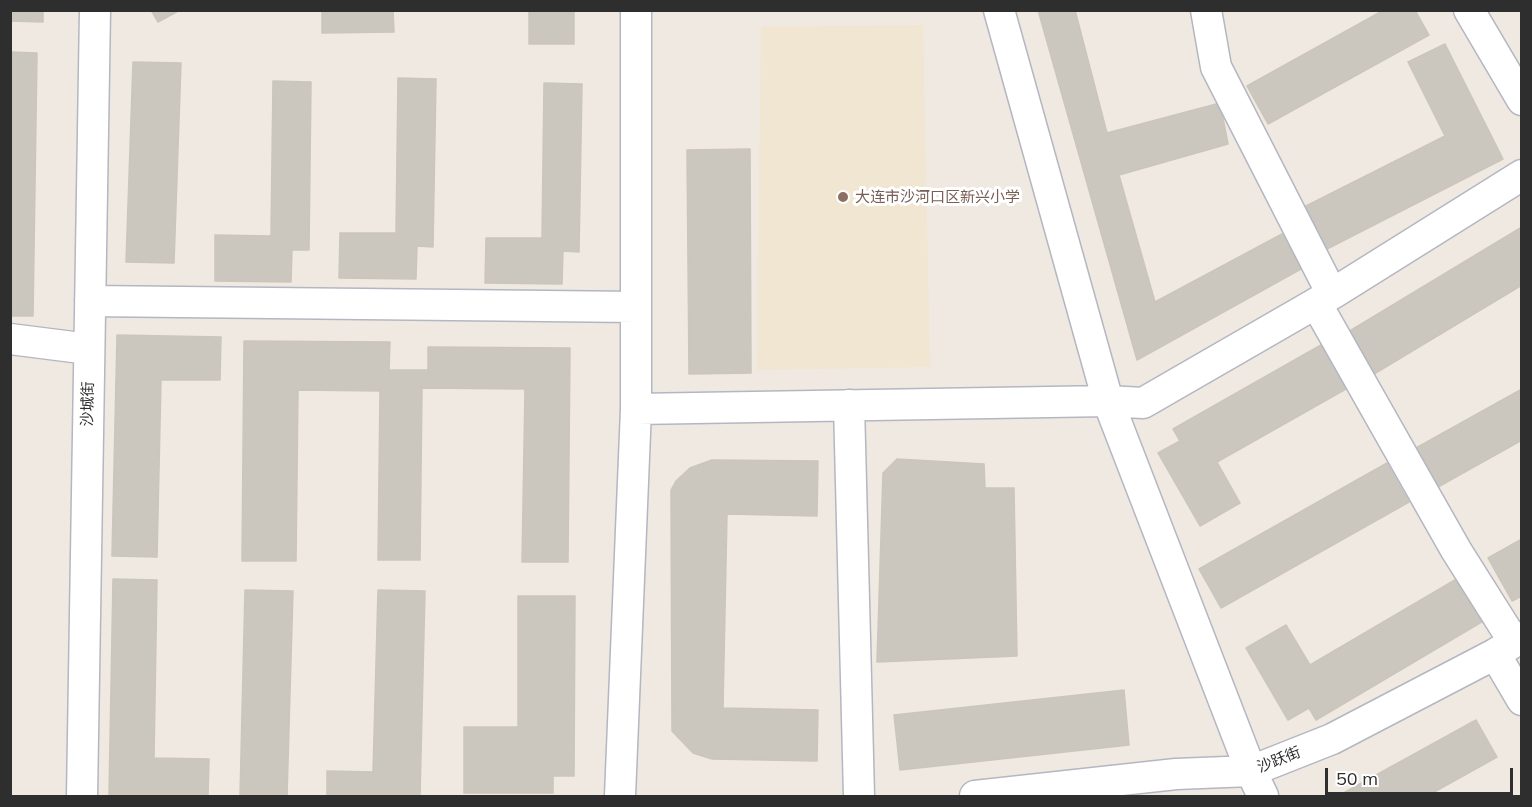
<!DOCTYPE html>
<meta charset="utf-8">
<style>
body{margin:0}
#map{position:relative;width:1532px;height:807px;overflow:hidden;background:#efe9e1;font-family:Mulish,sans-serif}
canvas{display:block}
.frame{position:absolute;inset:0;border:12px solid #2e2e2e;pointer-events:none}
.scale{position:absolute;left:1325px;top:768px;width:188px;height:27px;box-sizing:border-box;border:3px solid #2e2e2e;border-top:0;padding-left:8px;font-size:18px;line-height:21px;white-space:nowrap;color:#2e2e2e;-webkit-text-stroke:4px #fff;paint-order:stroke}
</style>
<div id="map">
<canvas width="1532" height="807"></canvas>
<div class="frame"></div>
<div class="scale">50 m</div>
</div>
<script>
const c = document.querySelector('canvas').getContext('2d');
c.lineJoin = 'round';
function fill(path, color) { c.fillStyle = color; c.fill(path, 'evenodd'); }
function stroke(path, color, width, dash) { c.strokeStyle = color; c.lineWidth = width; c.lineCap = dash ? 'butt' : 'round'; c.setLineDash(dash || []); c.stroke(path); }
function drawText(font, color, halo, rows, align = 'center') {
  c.font = font + ' Mulish,"Noto Sans SC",sans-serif'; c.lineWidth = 6; c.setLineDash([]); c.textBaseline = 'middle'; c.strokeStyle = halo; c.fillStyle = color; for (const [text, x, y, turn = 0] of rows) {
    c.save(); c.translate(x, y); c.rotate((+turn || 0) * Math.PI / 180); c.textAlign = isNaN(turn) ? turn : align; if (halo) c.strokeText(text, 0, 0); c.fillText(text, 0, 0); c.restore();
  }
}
const education = new Path2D(`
 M 923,25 L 930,367 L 757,370 L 761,27 Z`);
const building = new Path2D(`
 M 10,10 L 43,10 L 43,22 L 10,21 Z
 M 151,10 L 180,10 L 158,22 Z
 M 322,10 L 393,10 L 394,32 L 322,33 Z
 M 529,10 L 574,10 L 574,44 L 529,44 Z
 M 1038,10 L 1075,10 L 1107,133 L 1220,103 L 1228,144 L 1119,175 L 1155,302 L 1282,234 L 1301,269 L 1137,360 Z
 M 1384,10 L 1415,10 L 1429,35 L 1268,124 L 1247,86 Z
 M 1445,44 L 1503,159 L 1323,251 L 1302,208 L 1445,136 L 1408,62 Z
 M 10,52 L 37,53 L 33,316 L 10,316 Z
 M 133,62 L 181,63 L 174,263 L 126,262 Z
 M 398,78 L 436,79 L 433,247 L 417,246 L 416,279 L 339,278 L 340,233 L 396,233 Z
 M 273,81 L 311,82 L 309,250 L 292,250 L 291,282 L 215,281 L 215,235 L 271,236 Z
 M 544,83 L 582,84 L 579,252 L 563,251 L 562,284 L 485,283 L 486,238 L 542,238 Z
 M 750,149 L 751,373 L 689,374 L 687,150 Z
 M 1522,227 L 1522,285 L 1374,374 L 1348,332 Z
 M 117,335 L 221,337 L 220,380 L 161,380 L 157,557 L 112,556 Z
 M 244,341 L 390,342 L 389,370 L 428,370 L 428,347 L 570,348 L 568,562 L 522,562 L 525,389 L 422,388 L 420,560 L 378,560 L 380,391 L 298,390 L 296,561 L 242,561 Z
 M 1328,341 L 1353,385 L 1217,462 L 1240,503 L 1200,526 L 1158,453 L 1180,441 L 1173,429 Z
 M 1522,389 L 1522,440 L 1438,487 L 1416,448 Z
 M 897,459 L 984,464 L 985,488 L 1014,488 L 1017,656 L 877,662 L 883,473 Z
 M 712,460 L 818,461 L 817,516 L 727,514 L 723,708 L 818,710 L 817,761 L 712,759 L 693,753 L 672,731 L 671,490 L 676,481 L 690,468 Z
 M 1387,463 L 1409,502 L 1221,608 L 1199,569 Z
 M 1522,539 L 1522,596 L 1512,601 L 1488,558 Z
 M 1460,577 L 1485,620 L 1316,720 L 1309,708 L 1288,720 L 1246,648 L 1286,625 L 1310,665 Z
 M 113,579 L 157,580 L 154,758 L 209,759 L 208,796 L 109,796 Z
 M 245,590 L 293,591 L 287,796 L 240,796 Z
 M 378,590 L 425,591 L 420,796 L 327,796 L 327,771 L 373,772 Z
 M 518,596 L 575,596 L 574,776 L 553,776 L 553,793 L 464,793 L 464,727 L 518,727 Z
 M 1124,690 L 1129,745 L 900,770 L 894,715 Z
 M 1476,720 L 1497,757 L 1427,796 L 1338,796 Z`);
const street = new Path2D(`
 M 999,10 L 1108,401 L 1251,771 L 1263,796
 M 1206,10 L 1216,67 L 1332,294
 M 1469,10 L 1522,100
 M 90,301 L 636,307
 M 1316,303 L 1456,550 L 1514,642
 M 10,339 L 89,349
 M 849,405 L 859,796
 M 636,409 L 1108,401 L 1143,403 L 1332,294 L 1522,175
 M 1495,654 L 1522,700
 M 82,796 L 95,10
 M 620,796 L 636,409 L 636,10
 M 975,796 L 1176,774 L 1251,771 L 1332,739 L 1495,654 L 1522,637`);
const markers = [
 [843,197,6,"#8d6e63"]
];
const educationNames = [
 ["大连市沙河口区新兴小学",855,197]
];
const streetNames = [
 ["沙城街",88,404,-89],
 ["沙跃街",1279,760,-22]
];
fill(education, '#f0e6d1');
fill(building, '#cbc7bf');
stroke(building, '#cbc5ba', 1.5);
stroke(street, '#b4b7c1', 33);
stroke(street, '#fff', 30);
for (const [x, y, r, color] of markers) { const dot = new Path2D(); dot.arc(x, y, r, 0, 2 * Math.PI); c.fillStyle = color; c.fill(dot); stroke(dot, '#fff', 2); }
drawText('15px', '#785e54', '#fff', educationNames, 'left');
drawText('15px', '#2e2e2e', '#fff', streetNames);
</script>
